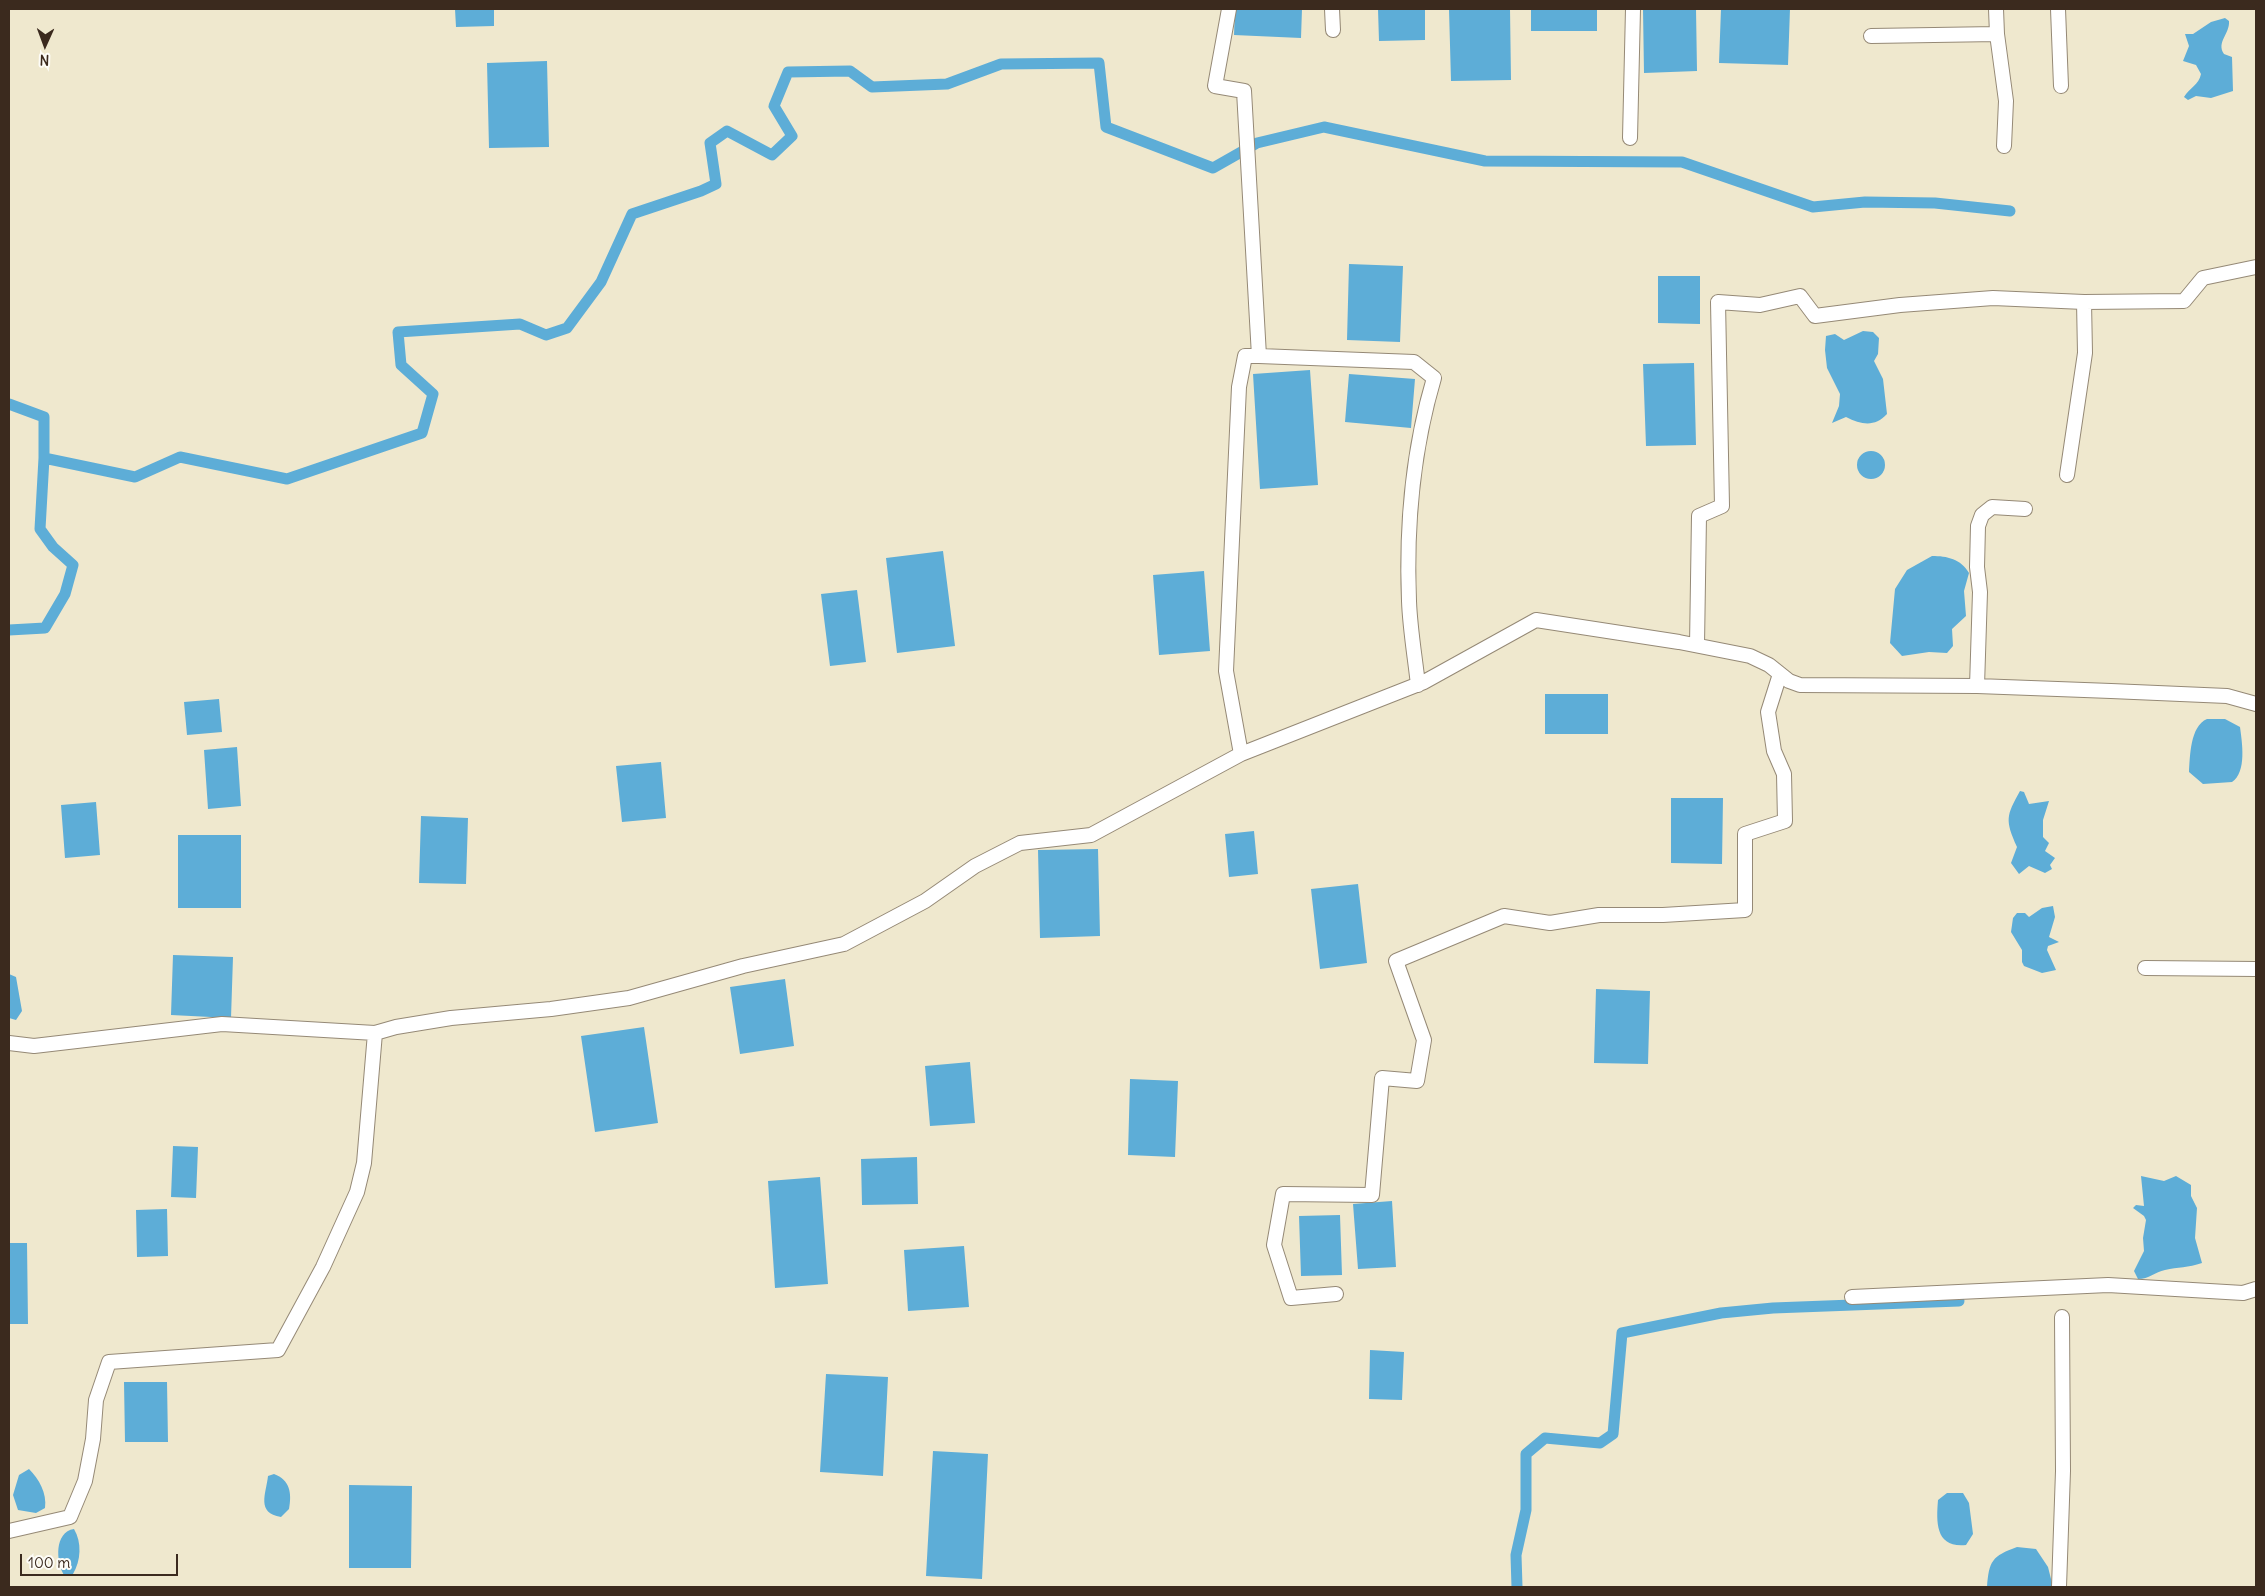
<!DOCTYPE html>
<style>
body{margin:0}
#map{position:relative;width:2265px;height:1596px;overflow:hidden;background:#efe8ce;font-family:Delius,sans-serif}
canvas{display:block}
.frame{position:absolute;inset:0;border:10px solid #3b2a1e;pointer-events:none}
.north{position:absolute;left:20px;top:20px;width:50px;height:50px;-webkit-text-stroke:4px #fdfcf7;paint-order:stroke;rotate:182deg;font-size:14px;font-weight:700;line-height:20px;text-align:center;color:#3b2a1e}
.north::after{content:'';display:block;margin:auto;width:18px;height:22px;background:#3b2a1e;clip-path:polygon(50% 0,100% 100%,50% 72%,0 100%)}
.scale{position:absolute;left:20px;top:1554px;width:158px;height:22px;box-sizing:border-box;border:2px solid #3b2a1e;border-top:0;padding-left:6px;font-size:15px;line-height:18px;white-space:nowrap;color:#3b2a1e;-webkit-text-stroke:4px #fdfcf7;paint-order:stroke}
</style>
<div id="map">
<canvas width="2265" height="1596"></canvas>
<div class="frame"></div>
<div class="north">N</div>
<div class="scale">100 m</div>
</div>
<script>
const c = document.querySelector('canvas').getContext('2d');
c.lineJoin = 'round';
function fill(path, color) { c.fillStyle = color; c.fill(path, 'evenodd'); }
function stroke(path, color, width, dash) { c.strokeStyle = color; c.lineWidth = width; c.lineCap = dash ? 'butt' : 'round'; c.setLineDash(dash || []); c.stroke(path); }
const water = new Path2D(`
 M 455,9 L 494,9 L 494,26 L 456,27 Z
 M 1235,9 L 1302,9 L 1301,38 L 1234,35 Z
 M 1378,9 L 1425,9 L 1425,40 L 1379,41 Z
 M 1449,9 L 1510,9 L 1511,80 L 1451,81 Z
 M 1531,9 L 1597,9 L 1597,31 L 1531,31 Z
 M 1643,9 L 1696,9 L 1697,71 L 1644,73 Z
 M 1721,9 L 1790,9 L 1788,65 L 1719,63 Z
 M 2225,18 L 2229,21 C 2230,34 2216,42 2224,54 L 2232,57 L 2233,91 L 2211,98 L 2196,96 L 2188,100 L 2184,97 C 2189,88 2199,85 2201,74 L 2196,65 L 2183,61 L 2189,46 L 2185,34 L 2193,34 L 2211,22 Z
 M 547,61 L 549,147 L 489,148 L 487,63 Z
 M 1349,264 L 1403,266 L 1400,342 L 1347,340 Z
 M 1658,276 L 1700,276 L 1700,324 L 1658,323 Z
 M 1863,331 L 1873,332 L 1879,338 L 1878,354 L 1874,361 L 1883,379 L 1887,414 C 1875,427 1862,425 1846,417 L 1832,423 L 1839,406 L 1840,394 L 1827,368 L 1825,350 L 1826,336 L 1835,334 L 1844,340 Z
 M 1694,363 L 1696,445 L 1646,446 L 1643,364 Z
 M 1310,370 L 1318,485 L 1260,489 L 1253,374 Z
 M 1349,374 L 1415,379 L 1411,428 L 1345,422 Z
 M1857 465a14 14 0 1 1 28 0a14 14 0 1 1-28 0Z
 M 943,551 L 955,646 L 897,653 L 886,558 Z
 M 1932,556 C 1947,556 1961,559 1969,573 L 1964,591 L 1966,616 L 1952,629 L 1953,646 L 1947,653 L 1929,652 L 1902,656 L 1890,643 L 1895,589 L 1907,570 Z
 M 1204,571 L 1210,651 L 1159,655 L 1153,575 Z
 M 857,590 L 866,662 L 830,666 L 821,594 Z
 M 1545,694 L 1608,694 L 1608,734 L 1545,734 Z
 M 219,699 L 222,732 L 187,735 L 184,702 Z
 M 2207,719 L 2225,719 L 2240,727 C 2242,742 2247,772 2232,782 L 2203,784 L 2189,772 C 2190,757 2190,726 2207,719 Z
 M 237,747 L 241,806 L 208,809 L 204,750 Z
 M 661,762 L 666,818 L 622,822 L 616,766 Z
 M 2020,791 L 2024,792 L 2029,804 L 2049,801 L 2043,820 L 2043,837 L 2049,843 L 2045,851 L 2055,858 L 2050,865 L 2052,869 L 2045,873 L 2029,866 L 2019,874 L 2011,863 L 2017,847 C 2005,820 2006,816 2020,791 Z
 M 1671,798 L 1723,798 L 1722,864 L 1671,863 Z
 M 96,802 L 100,855 L 65,858 L 61,805 Z
 M 421,816 L 468,818 L 466,884 L 419,883 Z
 M 1254,831 L 1258,874 L 1229,877 L 1225,834 Z
 M 178,835 L 241,835 L 241,908 L 178,908 Z
 M 1098,849 L 1100,936 L 1040,938 L 1038,850 Z
 M 1358,884 L 1367,963 L 1320,969 L 1311,889 Z
 M 2053,906 L 2055,917 L 2049,937 L 2059,942 L 2048,946 L 2047,950 L 2056,970 L 2042,973 L 2024,966 L 2022,962 L 2022,950 L 2011,932 L 2013,918 L 2017,913 L 2025,913 L 2029,917 L 2042,908 Z
 M 173,955 L 233,957 L 231,1018 L 171,1015 Z
 M 9,974 L 16,977 L 22,1011 L 16,1020 L 9,1018 Z
 M 785,979 L 794,1046 L 740,1054 L 730,987 Z
 M 1596,989 L 1650,991 L 1648,1064 L 1594,1063 Z
 M 644,1027 L 658,1123 L 595,1132 L 581,1036 Z
 M 970,1062 L 975,1123 L 930,1126 L 925,1066 Z
 M 1130,1079 L 1178,1081 L 1175,1157 L 1128,1155 Z
 M 173,1146 L 198,1147 L 196,1198 L 171,1197 Z
 M 917,1157 L 918,1204 L 862,1205 L 861,1159 Z
 M 2141,1176 L 2164,1181 L 2176,1176 L 2191,1185 L 2191,1196 L 2197,1208 L 2195,1238 L 2202,1263 C 2188,1268 2178,1267 2165,1270 C 2155,1272 2149,1279 2138,1279 L 2134,1271 L 2144,1251 L 2143,1238 L 2146,1220 L 2144,1216 L 2133,1208 L 2136,1205 L 2144,1206 Z
 M 820,1177 L 828,1284 L 775,1288 L 768,1181 Z
 M 1392,1201 L 1396,1267 L 1358,1269 L 1353,1204 Z
 M 167,1209 L 168,1256 L 137,1257 L 136,1210 Z
 M 1340,1215 L 1342,1275 L 1301,1276 L 1299,1216 Z
 M 9,1243 L 27,1243 L 28,1324 L 9,1324 Z
 M 964,1246 L 969,1307 L 908,1311 L 904,1250 Z
 M 1370,1350 L 1404,1352 L 1402,1400 L 1369,1399 Z
 M 826,1374 L 888,1377 L 883,1476 L 820,1472 Z
 M 167,1382 L 168,1442 L 125,1442 L 124,1382 Z
 M 933,1451 L 988,1454 L 982,1579 L 926,1576 Z
 M 29,1469 C 39,1479 47,1493 45,1508 L 36,1513 L 18,1510 L 13,1495 L 19,1475 Z
 M 274,1474 C 290,1480 292,1493 289,1509 L 281,1517 C 256,1513 266,1494 268,1476 Z
 M 349,1485 L 412,1486 L 411,1568 L 349,1568 Z
 M 1947,1493 L 1963,1493 L 1969,1503 L 1973,1534 L 1966,1545 C 1936,1548 1936,1524 1938,1500 Z
 M 74,1529 C 82,1542 81,1561 73,1574 L 64,1575 C 56,1562 54,1532 74,1529 Z
 M 2017,1547 L 2036,1549 L 2048,1567 L 2053,1587 L 1987,1587 C 1989,1561 1992,1556 2017,1547 Z`);
const canal = new Path2D(`
 M 9,404 L 44,417 L 44,458 L 40,529 L 53,547 L 73,565 L 65,594 L 45,628 L 9,630
 M 44,458 L 135,477 L 180,457 L 287,479 L 422,433 L 433,394 L 401,365 L 398,332 L 520,324 L 546,335 L 567,328 L 601,282 L 632,214 L 701,191 L 716,184 L 710,143 L 727,131 L 772,155 L 792,136 L 774,106 L 788,72 L 850,71 L 872,87 L 947,84 L 1001,64 L 1099,63 L 1106,127 L 1213,168 L 1257,143 L 1324,127 L 1485,161 L 1682,162 L 1813,207 L 1865,202 L 1935,203 L 2010,211
 M 1517,1587 L 1516,1555 L 1526,1510 L 1526,1454 L 1545,1438 L 1600,1443 L 1613,1434 L 1622,1333 L 1721,1313 L 1773,1308 L 1959,1301`);
const minor = new Path2D(`
 M 1229,9 L 1215,86 L 1244,91 L 1259,356 L 1245,356 L 1239,387 L 1226,671 L 1241,754
 M 1332,9 L 1333,30
 M 1996,9 L 1997,34 L 2006,101 L 2004,146
 M 2058,9 L 2061,86
 M 1871,36 L 1997,34
 M 1630,138 L 1633,9
 M 1259,356 L 1414,362 L 1434,378 C 1413,449 1406,527 1409,601 C 1410,629 1415,657 1418,685
 M 2067,475 L 2085,353 L 2084,302 L 2184,301 L 2203,278 L 2256,267
 M 1697,645 L 1699,516 L 1722,506 L 1718,302 L 1760,305 L 1800,296 L 1815,316 L 1900,305 L 1993,298 L 2084,302
 M 1977,686 L 1980,592 L 1977,567 L 1978,526 L 1982,515 L 1992,507 L 2025,509
 M 2145,968 L 2256,969
 M 9,1043 L 34,1046 L 222,1024 L 375,1033
 M 1336,1294 L 1291,1298 L 1274,1245 L 1283,1194 L 1372,1195 L 1382,1078 L 1417,1081 L 1424,1040 L 1396,961 L 1504,916 L 1550,923 L 1599,915 L 1663,915 L 1745,910 L 1745,834 L 1785,821 L 1784,774 L 1774,751 L 1768,712 L 1780,674
 M 1852,1297 L 2108,1285 L 2243,1293 L 2256,1289
 M 9,1531 L 70,1517 L 85,1481 L 93,1439 L 96,1400 L 109,1362 L 278,1350 L 323,1267 L 357,1192 L 364,1163 L 375,1033 L 396,1027 L 451,1018 L 551,1009 L 629,998 L 743,966 L 844,944 L 925,901 L 975,866 L 1020,843 L 1091,835 L 1241,754 L 1424,682 L 1536,620 L 1679,642 L 1750,656 L 1769,665 L 1789,681 L 1800,685 L 1977,686 L 2111,691 L 2227,696 L 2256,704
 M 2059,1587 L 2063,1471 L 2062,1317`);
fill(water, '#5dadd7');
stroke(canal, '#5dadd7', 11);
stroke(minor, '#958976', 16);
stroke(minor, '#fff', 14);
</script>
